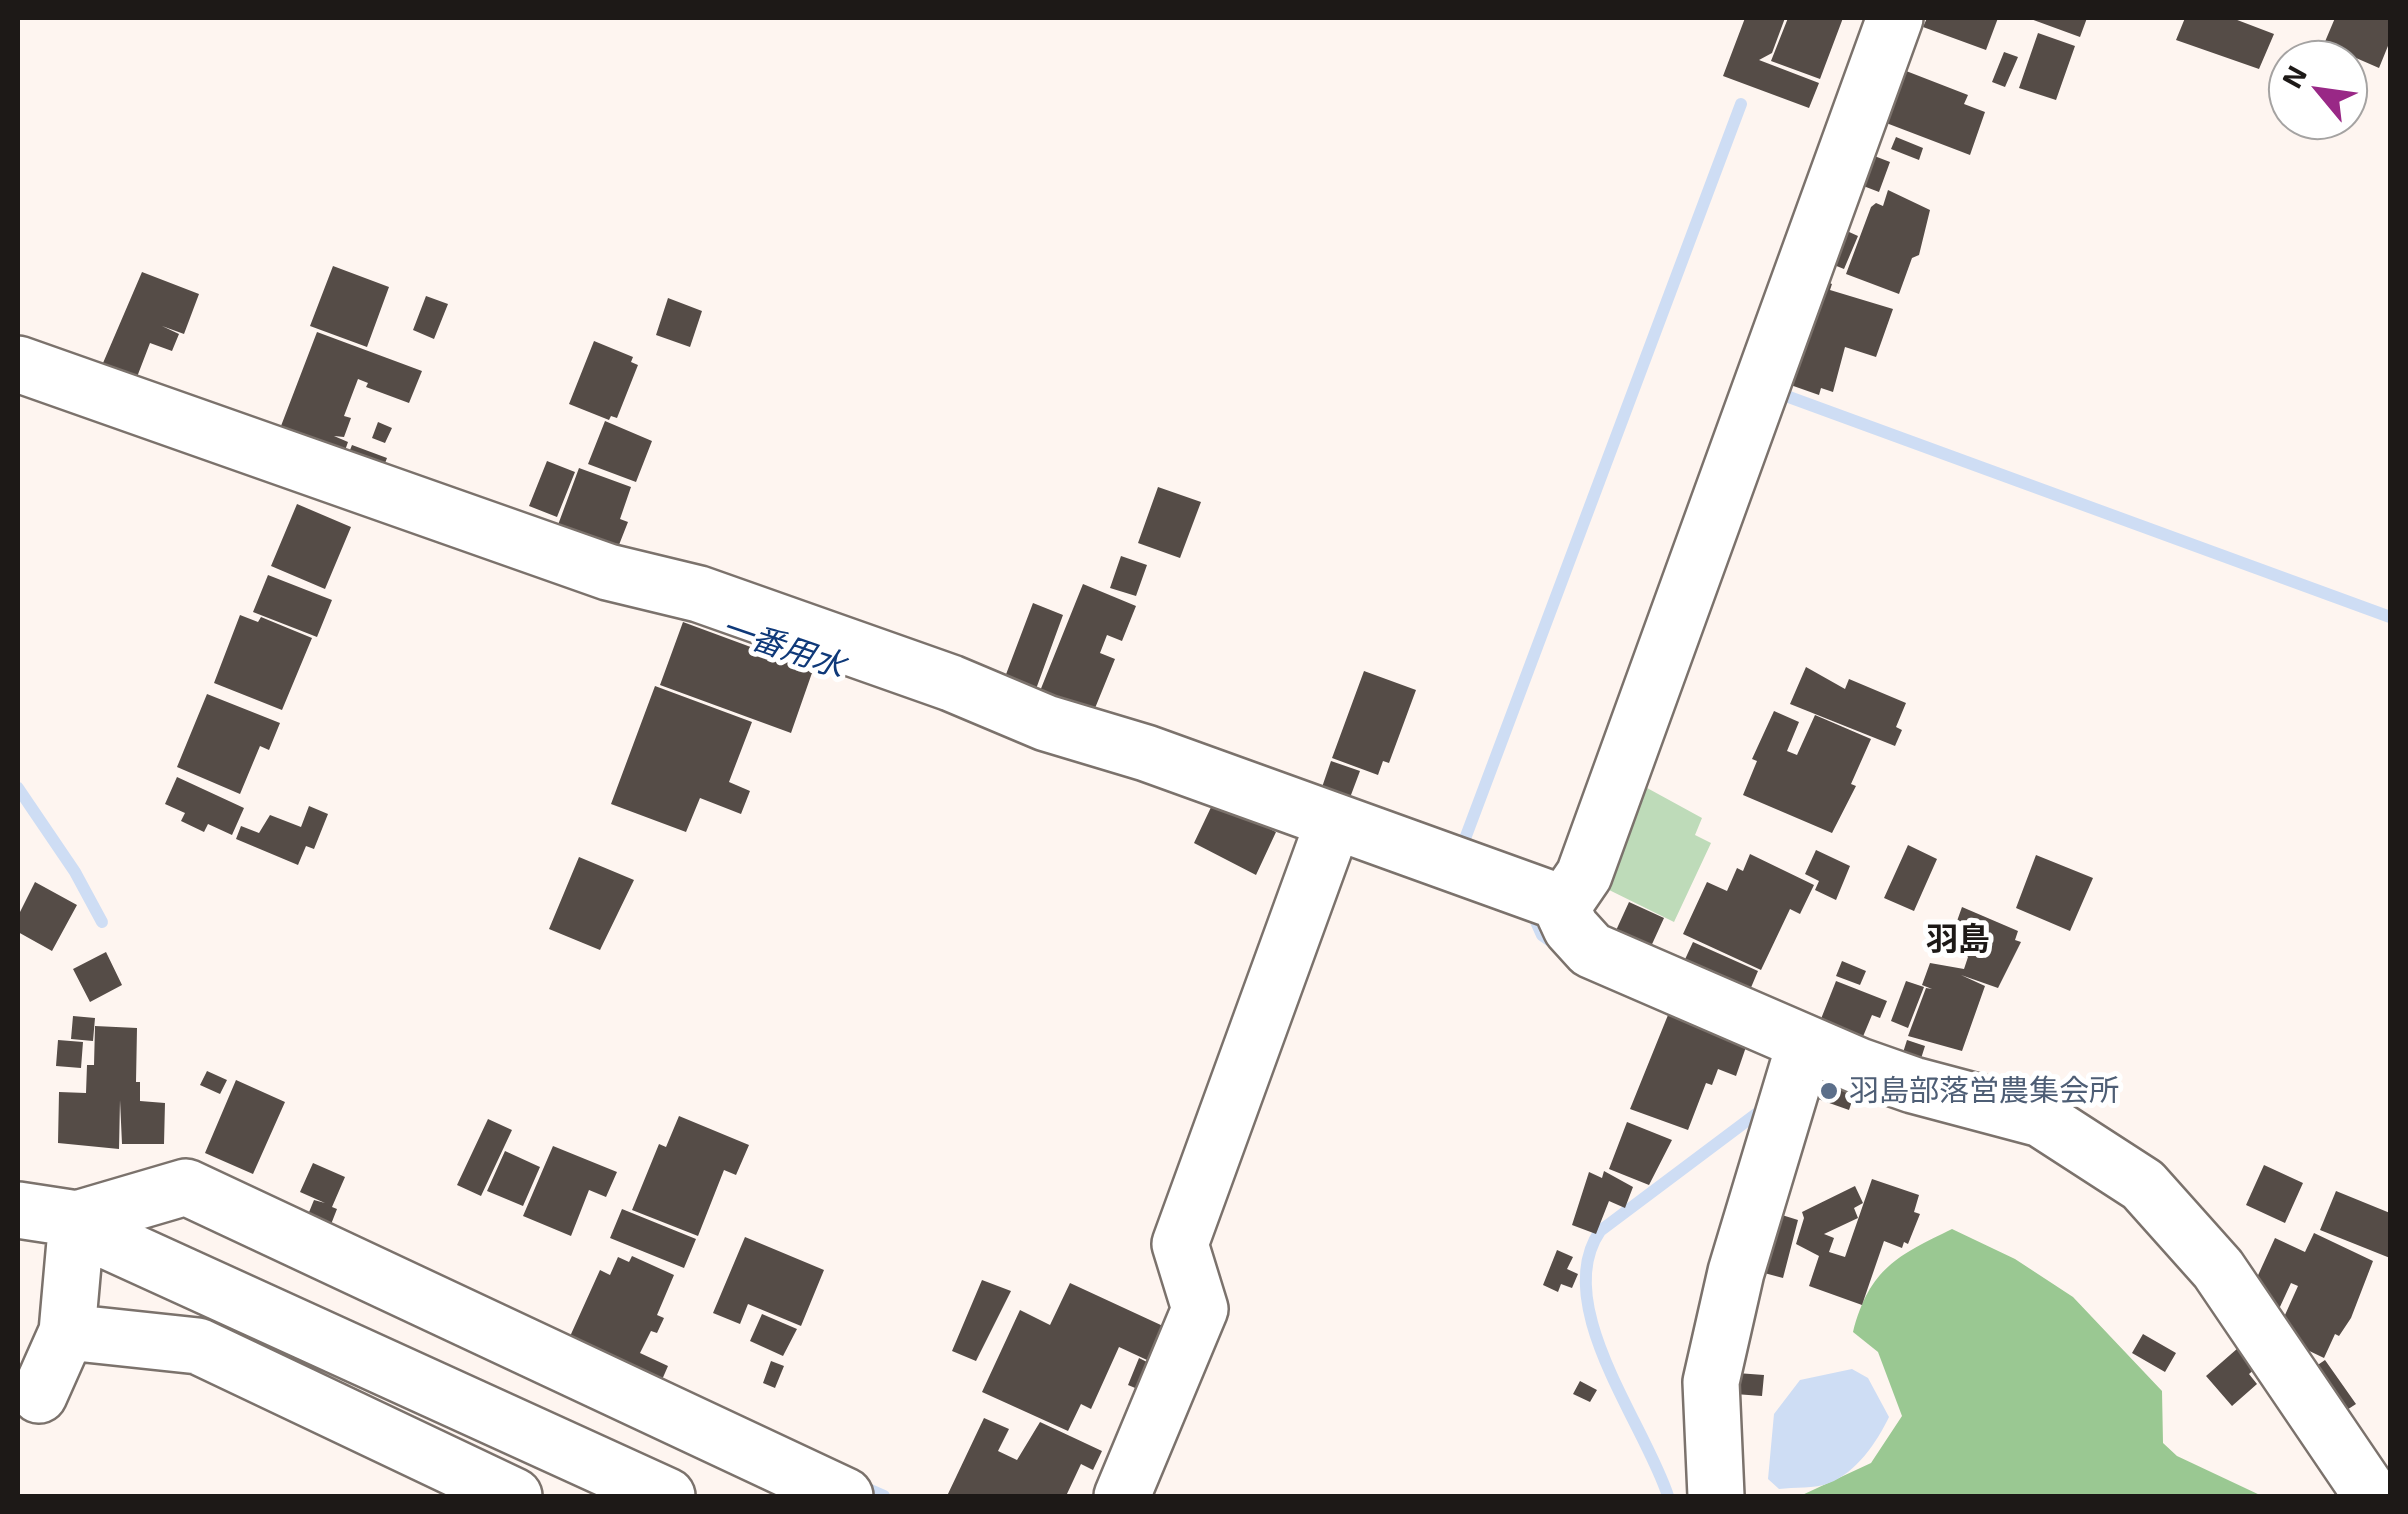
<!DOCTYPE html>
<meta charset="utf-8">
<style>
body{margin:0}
#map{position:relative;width:2408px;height:1514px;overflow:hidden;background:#fef5f0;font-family:"Exo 2",sans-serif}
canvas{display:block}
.frame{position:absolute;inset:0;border:20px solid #1d1917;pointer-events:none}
.north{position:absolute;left:2268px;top:40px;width:100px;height:100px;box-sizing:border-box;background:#fff;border:2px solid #a5a3a2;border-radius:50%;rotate:299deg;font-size:28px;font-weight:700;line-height:40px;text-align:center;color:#1d1917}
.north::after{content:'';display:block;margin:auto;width:35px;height:45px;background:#992886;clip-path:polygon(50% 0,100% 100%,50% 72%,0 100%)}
</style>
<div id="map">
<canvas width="2408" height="1514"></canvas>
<div class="frame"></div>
<div class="north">N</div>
</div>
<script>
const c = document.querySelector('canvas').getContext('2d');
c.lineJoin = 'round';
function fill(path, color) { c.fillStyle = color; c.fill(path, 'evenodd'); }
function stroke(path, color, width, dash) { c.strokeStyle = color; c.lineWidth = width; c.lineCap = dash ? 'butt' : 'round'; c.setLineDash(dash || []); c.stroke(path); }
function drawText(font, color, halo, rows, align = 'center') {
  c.font = font + ' "Exo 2","Noto Sans JP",sans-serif'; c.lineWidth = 10; c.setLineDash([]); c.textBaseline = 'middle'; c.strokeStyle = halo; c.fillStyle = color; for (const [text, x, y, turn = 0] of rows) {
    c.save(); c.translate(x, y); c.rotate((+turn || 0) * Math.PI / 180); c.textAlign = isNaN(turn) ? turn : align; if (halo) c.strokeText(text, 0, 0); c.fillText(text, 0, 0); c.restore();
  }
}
const green = new Path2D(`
 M 1638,783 L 1702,818 L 1695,835 L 1711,843 L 1674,922 L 1601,886 Z`);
const forest = new Path2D(`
 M 1952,1229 L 2015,1259 L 2073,1297 L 2162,1391 L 2163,1443 L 2177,1456 L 2262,1496 L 1800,1496 L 1871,1463 L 1902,1416 L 1878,1352 L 1853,1332 C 1870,1268 1897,1256 1952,1229 Z`);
const water = new Path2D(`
 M 1852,1369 L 1868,1378 L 1889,1417 C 1877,1442 1856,1473 1829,1483 C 1815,1489 1794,1487 1779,1489 L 1768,1479 L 1774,1414 L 1800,1380 Z`);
const stream = new Path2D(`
 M 1776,401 L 1778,393 L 2390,617
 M 18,788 L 75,872 L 102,922
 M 1460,852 L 1741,104
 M 1533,915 L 1542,935 L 1559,947
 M 859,1485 L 884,1496
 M 1668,1496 C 1645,1424 1550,1304 1600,1231 L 1764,1108`);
const building = new Path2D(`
 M 1745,18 L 1785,18 L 1772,53 L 1759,60 L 1819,83 L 1809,108 L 1723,76 Z
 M 1788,18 L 1843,18 L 1820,79 L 1771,61 Z
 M 1927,18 L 1998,18 L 1986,50 L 1923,27 Z
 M 2028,18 L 2087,18 L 2080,37 Z
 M 2185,18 L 2232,18 L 2274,34 L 2259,69 L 2176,40 Z
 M 2335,18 L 2390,18 L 2390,41 L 2379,68 L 2324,44 Z
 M 2038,33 L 2075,46 L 2056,100 L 2019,88 Z
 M 2004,52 L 2018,57 L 2005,87 L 1992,82 Z
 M 1901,69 L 1968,95 L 1964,104 L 1985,112 L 1970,155 L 1881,121 Z
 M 1896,137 L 1923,148 L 1919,160 L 1891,149 Z
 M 1864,152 L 1890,162 L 1879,192 L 1853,182 Z
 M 1888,190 L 1930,210 L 1919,255 L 1912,258 L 1899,294 L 1846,274 L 1871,207 L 1876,203 L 1883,206 Z
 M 1838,227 L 1858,236 L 1844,269 L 1824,261 Z
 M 333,266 L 389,287 L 367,347 L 310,326 Z
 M 142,272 L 199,294 L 184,334 L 162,326 L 179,334 L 172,351 L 150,343 L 132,390 L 97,377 Z
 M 1818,278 L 1832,284 L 1830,290 L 1893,309 L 1876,357 L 1845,347 L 1833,392 L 1821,388 L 1819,395 L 1782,382 Z
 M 426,296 L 448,304 L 434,339 L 413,330 Z
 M 668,298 L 702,311 L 690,347 L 656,335 Z
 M 317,332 L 422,371 L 409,403 L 366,387 L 368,383 L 358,379 L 344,416 L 351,418 L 344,437 L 334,436 L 348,442 L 342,459 L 276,439 Z
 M 594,341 L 633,357 L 631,362 L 638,365 L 617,418 L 611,416 L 609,420 L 569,404 Z
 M 605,421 L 652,441 L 636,482 L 588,464 Z
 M 378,422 L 392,428 L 385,443 L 372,438 Z
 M 352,445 L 387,458 L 379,479 L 344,465 Z
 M 547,461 L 575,472 L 557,517 L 529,506 Z
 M 579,468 L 631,487 L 620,519 L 628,522 L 615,555 L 555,533 Z
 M 1158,487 L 1201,502 L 1180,558 L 1138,543 Z
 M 297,504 L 351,527 L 325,589 L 271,566 Z
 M 1121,556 L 1147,565 L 1136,596 L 1110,588 Z
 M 268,575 L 332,600 L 317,637 L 253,612 Z
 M 1083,584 L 1136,606 L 1122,641 L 1107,635 L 1100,653 L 1115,659 L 1091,718 L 1038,696 Z
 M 1033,603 L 1063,615 L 1036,689 L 1005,677 Z
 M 240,615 L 258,622 L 261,617 L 312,638 L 282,710 L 214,683 Z
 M 683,622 L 813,670 L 791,733 L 660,685 Z
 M 1806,667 L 1845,689 L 1849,679 L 1906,703 L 1896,727 L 1902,730 L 1895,746 L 1790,704 Z
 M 1364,671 L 1416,690 L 1389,763 L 1383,761 L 1378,775 L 1332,758 Z
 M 655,686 L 752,722 L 729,782 L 750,791 L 741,814 L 700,798 L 686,832 L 611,804 Z
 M 207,694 L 280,723 L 269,750 L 260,746 L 240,794 L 177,767 Z
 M 1774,711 L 1799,722 L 1787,751 L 1797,755 L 1815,715 L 1871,739 L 1851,784 L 1856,786 L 1832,833 L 1743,795 L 1757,761 L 1752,759 Z
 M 1331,761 L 1360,771 L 1348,803 L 1320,793 Z
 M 177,777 L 244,808 L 232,835 L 208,824 L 204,832 L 181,821 L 185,813 L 165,804 Z
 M 1214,801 L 1276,832 L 1256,875 L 1194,843 Z
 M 309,806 L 328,814 L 314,849 L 306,846 L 298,865 L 236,839 L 241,826 L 259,833 L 270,815 L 301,827 Z
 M 1908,845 L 1937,859 L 1914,911 L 1884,898 Z
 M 1816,850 L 1850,866 L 1836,900 L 1815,890 L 1819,881 L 1805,874 Z
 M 1750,854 L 1814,885 L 1800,914 L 1790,909 L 1761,970 L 1683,934 L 1707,882 L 1727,891 L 1737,868 L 1743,871 Z
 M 2036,855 L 2093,878 L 2070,931 L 2016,908 Z
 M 579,857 L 634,880 L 600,950 L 549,929 Z
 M 35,882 L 77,905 L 52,951 L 18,932 L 18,916 Z
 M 1629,902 L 1664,918 L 1648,953 L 1613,937 Z
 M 1962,907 L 2018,931 L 2015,940 L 2021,942 L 1998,988 L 1961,975 L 1985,986 L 1962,1051 L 1908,1036 L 1926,988 L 1932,989 L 1922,985 L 1930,963 L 1964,969 L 1968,957 L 1947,949 Z
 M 1693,942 L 1758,971 L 1747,997 L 1681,968 Z
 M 106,952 L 122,985 L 90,1002 L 73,969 Z
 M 1842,961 L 1866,971 L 1860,985 L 1836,976 Z
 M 1836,981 L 1887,1001 L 1880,1018 L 1872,1015 L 1859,1046 L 1817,1029 Z
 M 1906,981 L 1924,987 L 1908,1028 L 1891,1021 Z
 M 1668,1015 L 1747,1044 L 1736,1076 L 1718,1069 L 1712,1085 L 1706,1083 L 1688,1130 L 1630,1109 Z
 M 73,1016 L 95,1018 L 93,1041 L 71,1039 Z
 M 95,1026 L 137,1028 L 136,1082 L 140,1082 L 140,1101 L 165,1103 L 164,1144 L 122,1144 L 120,1100 L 119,1149 L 58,1143 L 59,1092 L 86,1093 L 87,1065 L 94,1065 Z
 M 58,1040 L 83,1042 L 81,1068 L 56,1066 Z
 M 1907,1040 L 1925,1046 L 1918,1068 L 1900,1062 Z
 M 207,1071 L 227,1080 L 220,1094 L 200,1085 Z
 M 1809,1072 L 1856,1089 L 1849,1110 L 1801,1093 Z
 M 236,1080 L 285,1102 L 253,1174 L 205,1153 Z
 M 679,1116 L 749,1145 L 736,1175 L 724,1170 L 698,1236 L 632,1210 L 659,1144 L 666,1147 Z
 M 488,1119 L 512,1130 L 481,1196 L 457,1185 Z
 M 1627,1122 L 1672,1140 L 1649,1185 L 1609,1169 Z
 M 553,1146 L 617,1172 L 606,1197 L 589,1190 L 571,1236 L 523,1216 Z
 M 505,1151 L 540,1167 L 523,1206 L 487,1191 Z
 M 313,1163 L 345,1177 L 332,1207 L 337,1209 L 328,1232 L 305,1222 L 314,1200 L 325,1203 L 300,1192 Z
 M 2264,1165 L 2303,1183 L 2285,1223 L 2246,1205 Z
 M 1604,1171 L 1633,1187 L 1625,1208 L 1609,1201 L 1596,1234 L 1572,1225 L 1589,1172 L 1602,1178 Z
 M 1872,1179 L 1919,1195 L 1914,1212 L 1920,1214 L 1908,1244 L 1904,1242 L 1902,1248 L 1884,1241 L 1862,1305 L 1809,1286 L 1819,1256 L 1796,1244 L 1804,1218 L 1802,1212 L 1855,1186 L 1863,1203 L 1854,1208 L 1858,1218 L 1824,1234 L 1834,1238 L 1829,1252 L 1845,1257 Z
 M 2336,1191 L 2390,1213 L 2390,1258 L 2320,1230 Z
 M 622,1209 L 696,1239 L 684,1268 L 610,1238 Z
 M 1769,1211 L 1798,1220 L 1783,1278 L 1753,1270 Z
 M 2314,1233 L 2373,1261 L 2351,1318 L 2339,1336 L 2335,1334 L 2324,1358 L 2276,1335 L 2298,1286 L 2291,1283 L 2279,1309 L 2249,1295 L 2275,1238 L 2305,1252 Z
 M 745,1237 L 824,1270 L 801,1326 L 748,1304 L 740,1324 L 713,1313 Z
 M 1557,1250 L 1573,1257 L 1567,1269 L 1578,1274 L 1572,1288 L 1561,1284 L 1558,1292 L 1543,1285 Z
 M 632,1256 L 674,1275 L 657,1315 L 664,1318 L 657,1333 L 651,1331 L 640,1353 L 668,1366 L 661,1382 L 567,1343 L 600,1270 L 610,1275 L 618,1257 L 629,1262 Z
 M 982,1280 L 1011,1291 L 976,1361 L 952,1351 Z
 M 1070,1283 L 1163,1326 L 1147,1360 L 1119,1347 L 1091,1409 L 1081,1404 L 1068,1431 L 982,1392 L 1020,1310 L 1050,1325 Z
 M 762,1314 L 797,1329 L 783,1356 L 750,1341 Z
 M 2143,1334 L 2176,1353 L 2165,1372 L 2132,1353 Z
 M 2238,1348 L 2256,1368 L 2249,1374 L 2257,1384 L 2232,1406 L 2206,1376 Z
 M 1139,1358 L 1151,1364 L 1140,1390 L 1128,1385 Z
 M 2325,1360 L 2356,1404 L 2333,1419 L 2303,1375 Z
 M 771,1361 L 784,1366 L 775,1388 L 763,1383 Z
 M 1737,1373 L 1764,1375 L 1762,1396 L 1735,1394 Z
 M 1580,1381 L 1597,1390 L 1590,1402 L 1573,1394 Z
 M 984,1418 L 1009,1429 L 998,1451 L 1017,1460 L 1040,1422 L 1102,1451 L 1093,1470 L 1081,1464 L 1066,1496 L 947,1496 Z`);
const minor = new Path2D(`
 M 18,364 L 608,572 L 699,594 L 951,683 L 1046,723 L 1146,753 L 1559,902 L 1571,894 L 1584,875 L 1895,18
 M 1559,902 L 1571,928 L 1591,950 L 1859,1066 L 1913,1085 L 2041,1119 L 2143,1185 L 2218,1269 L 2372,1496
 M 18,1210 L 77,1219 L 112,1243 L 667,1496
 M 77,1219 L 186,1187 L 845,1496
 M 67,1332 L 198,1346 L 514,1496
 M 39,1395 L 67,1332 L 77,1219
 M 1122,1496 L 1200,1309 L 1180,1244 L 1334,821
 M 1716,1496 L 1711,1382 L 1736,1272 L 1805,1043`);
const markers = [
 [1829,1091,10,"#5c6f8a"]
];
const serviceNames = [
 ["羽島部落営農集会所",1849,1091]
];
const waterNames = [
 ["一番用水",783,647,19]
];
const neighbourhoodNames = [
 ["羽島",1958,939]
];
fill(green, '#bedbb9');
fill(forest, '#9ac892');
fill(water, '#ceddf4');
stroke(stream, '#ceddf4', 12);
fill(building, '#554c47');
stroke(minor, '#7b726c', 60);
stroke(minor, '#fff', 55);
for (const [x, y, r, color] of markers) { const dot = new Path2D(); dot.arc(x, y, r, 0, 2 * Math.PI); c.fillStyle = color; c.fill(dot); stroke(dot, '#fff', 4); }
drawText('30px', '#4e5e75', '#fff', serviceNames, 'left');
drawText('italic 32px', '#0f3979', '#fff', waterNames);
drawText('bold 32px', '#1d1917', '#fff', neighbourhoodNames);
</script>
